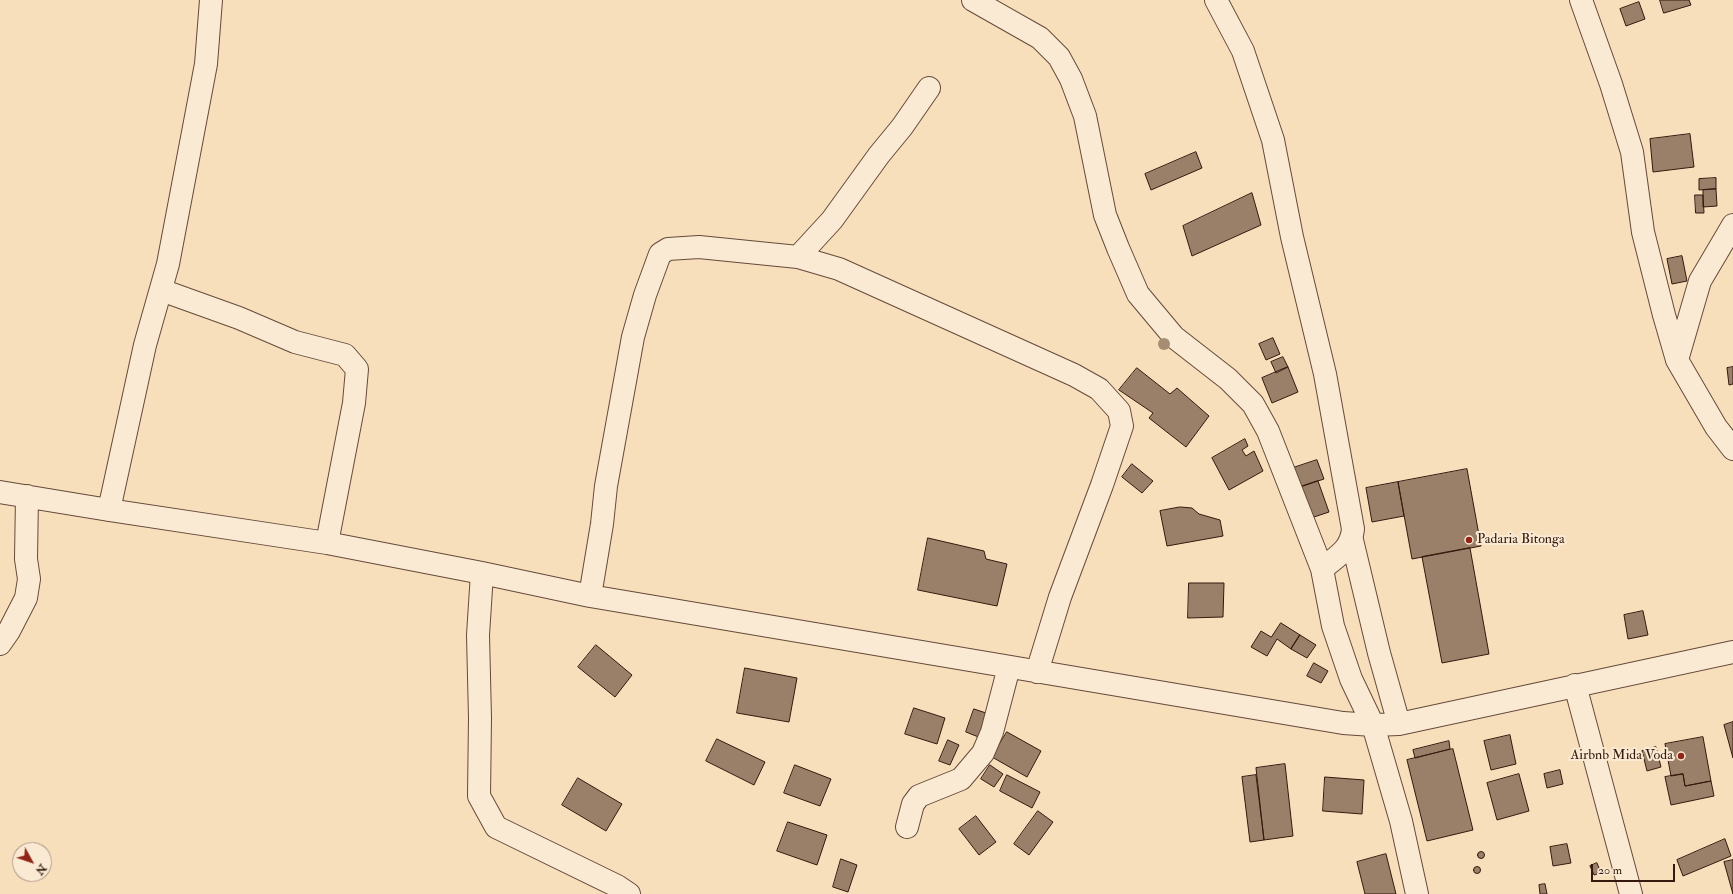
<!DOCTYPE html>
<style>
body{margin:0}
#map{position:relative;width:1733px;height:894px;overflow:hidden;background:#f7dfbc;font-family:"IM FELL Double Pica",serif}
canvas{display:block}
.north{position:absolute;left:12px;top:842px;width:40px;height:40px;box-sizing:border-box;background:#faead3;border:1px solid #ab9684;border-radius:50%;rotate:130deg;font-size:11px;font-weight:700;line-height:16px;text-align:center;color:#35190e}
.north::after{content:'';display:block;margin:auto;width:14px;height:18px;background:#8f2418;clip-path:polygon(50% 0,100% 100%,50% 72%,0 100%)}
.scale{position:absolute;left:1591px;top:864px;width:84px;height:18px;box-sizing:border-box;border:2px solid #35190e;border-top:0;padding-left:5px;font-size:12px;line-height:14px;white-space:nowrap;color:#35190e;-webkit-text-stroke:3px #faead3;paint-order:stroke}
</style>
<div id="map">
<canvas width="1733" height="894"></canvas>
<div class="north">N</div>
<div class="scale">20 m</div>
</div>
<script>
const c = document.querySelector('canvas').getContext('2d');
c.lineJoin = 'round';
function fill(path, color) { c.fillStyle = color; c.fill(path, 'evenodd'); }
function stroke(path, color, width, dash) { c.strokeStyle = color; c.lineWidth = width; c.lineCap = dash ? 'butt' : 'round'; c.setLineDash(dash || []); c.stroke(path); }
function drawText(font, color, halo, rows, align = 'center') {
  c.font = font + ' "IM FELL Double Pica",serif'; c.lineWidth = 4; c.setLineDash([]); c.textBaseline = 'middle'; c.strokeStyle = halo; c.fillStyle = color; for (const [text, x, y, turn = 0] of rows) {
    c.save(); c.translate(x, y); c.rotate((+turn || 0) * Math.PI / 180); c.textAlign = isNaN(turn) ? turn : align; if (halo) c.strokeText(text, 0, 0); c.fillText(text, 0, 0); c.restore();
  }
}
const building = new Path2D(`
 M 1660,0 L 1689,0 L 1691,5 L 1664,13 Z
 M 1639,2 L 1645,19 L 1626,26 L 1620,9 Z
 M 1690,134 L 1694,167 L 1653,172 L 1650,139 Z
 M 1196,152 L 1202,168 L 1151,190 L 1145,174 Z
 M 1716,178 L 1716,189 L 1699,190 L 1699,179 Z
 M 1716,189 L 1717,206 L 1703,207 L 1703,190 Z
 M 1252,193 L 1261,225 L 1192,256 L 1183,226 Z
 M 1695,195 L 1703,195 L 1704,213 L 1696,213 Z
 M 1682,256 L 1687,281 L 1672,284 L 1667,259 Z
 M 1273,338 L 1280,354 L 1266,360 L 1259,344 Z
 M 1283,357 L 1288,367 L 1276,373 L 1271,362 Z
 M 1288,367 L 1298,392 L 1272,403 L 1262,378 Z
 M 1733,367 L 1733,384 L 1729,385 L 1727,368 Z
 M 1137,368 L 1170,394 L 1177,388 L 1209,416 L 1186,447 L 1149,418 L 1153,413 L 1119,390 Z
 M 1245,439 L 1248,446 L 1242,450 L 1246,456 L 1254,451 L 1263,471 L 1229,490 L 1212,458 Z
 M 1317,460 L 1324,479 L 1300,487 L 1293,468 Z
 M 1132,464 L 1153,481 L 1142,493 L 1122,477 Z
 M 1467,469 L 1481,546 L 1412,559 L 1398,482 Z
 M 1318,481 L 1329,512 L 1311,518 L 1300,487 Z
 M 1398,482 L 1404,516 L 1372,522 L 1366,488 Z
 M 1180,507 L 1192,508 L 1199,514 L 1220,520 L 1223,536 L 1167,546 L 1160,511 Z
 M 928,538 L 984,551 L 986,559 L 1007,564 L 997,606 L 918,590 Z
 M 1470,548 L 1489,654 L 1442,663 L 1422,557 Z
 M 1189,583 L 1224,583 L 1223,617 L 1188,618 Z
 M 1643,611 L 1648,635 L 1628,639 L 1624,615 Z
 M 1281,623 L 1300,635 L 1291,649 L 1277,639 L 1267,656 L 1251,647 L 1261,631 L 1271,637 Z
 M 1300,635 L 1316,645 L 1307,658 L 1291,649 Z
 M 596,645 L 632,675 L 615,697 L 578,667 Z
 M 1314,663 L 1328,671 L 1321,683 L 1307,676 Z
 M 745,668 L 797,678 L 789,722 L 737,713 Z
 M 914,708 L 945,718 L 937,744 L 905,734 Z
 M 974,709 L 989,714 L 981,738 L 966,732 Z
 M 1733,722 L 1733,758 L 1724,725 Z
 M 1007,732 L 1041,751 L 1027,777 L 992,757 Z
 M 1510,735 L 1516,764 L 1491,770 L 1484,741 Z
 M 1703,737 L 1711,781 L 1685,786 L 1683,774 L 1671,776 L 1665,744 Z
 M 717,739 L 765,762 L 754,785 L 706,761 Z
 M 948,740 L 959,745 L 950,765 L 939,761 Z
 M 1449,741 L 1450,749 L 1415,758 L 1413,750 Z
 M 1656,747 L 1661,767 L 1647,771 L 1642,751 Z
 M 1453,749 L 1473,830 L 1427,841 L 1407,760 Z
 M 1285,764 L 1293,836 L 1264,840 L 1256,768 Z
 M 795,765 L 831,779 L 820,806 L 784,793 Z
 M 990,765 L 1003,774 L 994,787 L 981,779 Z
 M 1560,770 L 1563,784 L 1547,788 L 1544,774 Z
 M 1519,774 L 1529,811 L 1497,820 L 1487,783 Z
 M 1683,774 L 1685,786 L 1711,781 L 1714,796 L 1671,805 L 1665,777 Z
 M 1007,775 L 1040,792 L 1032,808 L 1000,791 Z
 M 1256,775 L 1264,840 L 1250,842 L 1242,777 Z
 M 1325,777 L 1364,780 L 1362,814 L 1323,811 Z
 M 578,778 L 622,804 L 606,831 L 562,805 Z
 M 1038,811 L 1053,822 L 1029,855 L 1014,844 Z
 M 976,816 L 996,842 L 979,855 L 959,829 Z
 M 788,822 L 827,835 L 817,865 L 777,851 Z
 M 1725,839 L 1731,856 L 1683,876 L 1677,860 Z
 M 1567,844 L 1571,863 L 1553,866 L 1550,847 Z
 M1477.5 855a3.5 3.5 0 1 1 7 0a3.5 3.5 0 1 1-7 0Z
 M 1386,854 L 1396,894 L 1365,894 L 1357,862 Z
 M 841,859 L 857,865 L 848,892 L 833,887 Z
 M 1733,860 L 1733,894 L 1724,862 Z
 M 1597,863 L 1601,873 L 1594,875 L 1590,866 Z
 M1473.5 870a3.5 3.5 0 1 1 7 0a3.5 3.5 0 1 1-7 0Z
 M 1545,884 L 1547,894 L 1540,894 L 1539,885 Z`);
const street = new Path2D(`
 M 973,0 L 1040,38 L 1059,57 L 1071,79 L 1085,116 L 1105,215 L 1118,248 L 1138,294 L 1174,337 L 1228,379 L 1253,404 L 1268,431 L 1322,569 L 1333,626 L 1351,679 L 1373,725 L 1401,821 L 1417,894
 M 1216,0 L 1243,51 L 1273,140 L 1292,237 L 1325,374 L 1353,529 C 1351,550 1337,556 1322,569
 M 1581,0 L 1611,84 L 1632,152 L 1643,232 L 1664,315 L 1677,360 L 1716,427 L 1733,449
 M 798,257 L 832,220 L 879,155 L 902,127 L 929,88
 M 161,290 L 239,318 L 295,342 L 345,355 L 357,369 L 354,403 L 327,543
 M 1677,360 L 1700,281 L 1733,225
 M 0,492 L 109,510 L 327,543 L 482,573 L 590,596 L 1343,723 L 1373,725 L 1399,724 L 1733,652
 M 109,510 L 145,345 L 168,264 L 206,64 L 211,0
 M 1352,540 L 1379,653 L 1399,724
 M 482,573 L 478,635 L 480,718 L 479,796 L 496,827 L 617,886 L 629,894
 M 590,596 L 602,524 L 606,486 L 633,337 L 645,295 L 660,254 L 668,249 L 699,247 L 798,257 L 839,269 L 1074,375 L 1099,389 L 1119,411 L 1122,426 L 1102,485 L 1060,597 L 1037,672
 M 0,644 L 9,631 L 26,598 L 29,579 L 26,559 L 27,496
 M 1575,685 L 1631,894
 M 907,827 L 913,804 L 919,796 L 961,779 L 983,753 L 992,732 L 1009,667`);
const trees = [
 [1164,344]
];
const markers = [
 [1469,540,4,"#8f2418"],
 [1681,756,4,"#8f2418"]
];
const poiNames = [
 ["Padaria Bitonga",1477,540],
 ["Airbnb Mida Voda",1673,756,"right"]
];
fill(building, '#9a8068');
stroke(building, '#35190e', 1);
stroke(street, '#664a3a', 24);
stroke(street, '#faead3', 22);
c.fillStyle = '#a78d74';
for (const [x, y] of trees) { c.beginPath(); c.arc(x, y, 6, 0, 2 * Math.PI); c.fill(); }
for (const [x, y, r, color] of markers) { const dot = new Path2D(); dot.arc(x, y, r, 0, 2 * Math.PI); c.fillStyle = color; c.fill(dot); stroke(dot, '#faead3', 1.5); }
drawText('14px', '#35190e', '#faead3', poiNames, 'left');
</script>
